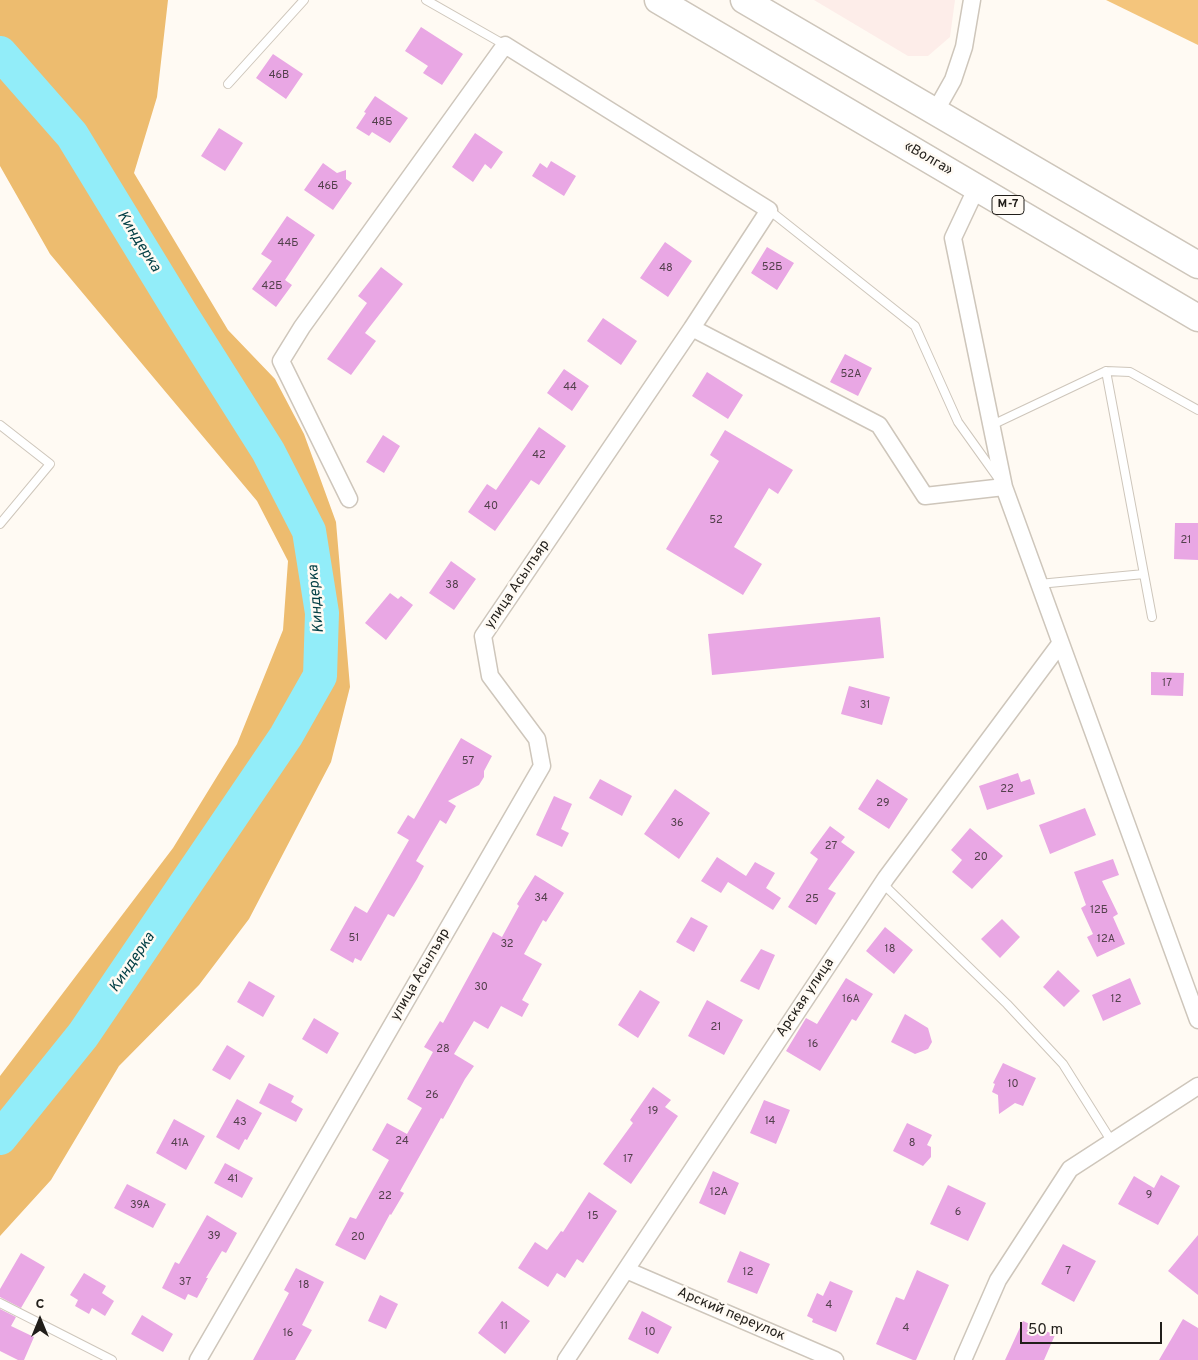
<!DOCTYPE html>
<meta charset="utf-8">
<style>
body{margin:0}
#map{position:relative;width:1198px;height:1360px;overflow:hidden;background:#fffaf3;font-family:Overpass,sans-serif}
canvas{display:block}
.north{position:absolute;left:15px;top:1295px;width:50px;height:50px;-webkit-text-stroke:4px #fffaf3;paint-order:stroke;rotate:0deg;font-size:14px;font-weight:700;line-height:20px;text-align:center;color:#211e1a}
.north::after{content:'';display:block;margin:auto;width:18px;height:22px;background:#211e1a;clip-path:polygon(50% 0,100% 100%,50% 72%,0 100%)}
.scale{position:absolute;left:1020px;top:1322px;width:142px;height:22px;box-sizing:border-box;border:2px solid #211e1a;border-top:0;padding-left:6px;font-size:15px;line-height:18px;white-space:nowrap;color:#211e1a;-webkit-text-stroke:4px #fffaf3;paint-order:stroke}
</style>
<div id="map">
<canvas width="1198" height="1360"></canvas>
<div class="north">С</div>
<div class="scale">50 m</div>
</div>
<script>
const c = document.querySelector('canvas').getContext('2d');
c.lineJoin = 'round';
function fill(path, color) { c.fillStyle = color; c.fill(path, 'evenodd'); }
function stroke(path, color, width, dash) { c.strokeStyle = color; c.lineWidth = width; c.lineCap = dash ? 'butt' : 'round'; c.setLineDash(dash || []); c.stroke(path); }
function drawText(font, color, halo, rows, align = 'center') {
  c.font = font + ' Overpass,sans-serif'; c.lineWidth = 5; c.setLineDash([]); c.textBaseline = 'middle'; c.strokeStyle = halo; c.fillStyle = color; for (const [text, x, y, turn = 0] of rows) {
    c.save(); c.translate(x, y); c.rotate((+turn || 0) * Math.PI / 180); c.textAlign = isNaN(turn) ? turn : align; if (halo) c.strokeText(text, 0, 0); c.fillText(text, 0, 0); c.restore();
  }
}
const commercial = new Path2D(`
 M 814,0 L 955,0 L 950,37 L 928,56 L 908,56 Z`);
const green = new Path2D(`
 M 1106,0 L 1198,0 L 1198,45 Z`);
const forest = new Path2D(`
 M 0,0 L 168,0 L 157,97 L 134,173 L 228,330 L 275,379 L 304,434 L 336,522 L 350,687 L 331,762 L 249,919 L 199,985 L 119,1066 L 51,1180 L 0,1236 L 0,1076 L 173,848 L 237,744 L 283,630 L 288,561 L 257,501 L 50,254 L 0,166 Z`);
const river = new Path2D(`
 M 0,53 L 72,135 L 182,315 L 268,451 L 309,531 L 322,613 L 320,676 L 286,736 L 83,1035 L 0,1138`);
const building = new Path2D(`
 M 421,27 L 463,54 L 442,85 L 423,73 L 428,66 L 405,51 Z
 M 273,54 L 303,74 L 286,99 L 256,78 Z
 M 375,96 L 408,118 L 390,143 L 372,132 L 369,136 L 356,128 L 366,113 L 364,112 Z
 M 219,128 L 243,143 L 225,171 L 201,156 Z
 M 475,133 L 503,152 L 491,169 L 485,164 L 473,182 L 452,167 Z
 M 551,161 L 576,176 L 564,196 L 532,176 L 540,163 L 547,168 Z
 M 323,163 L 337,173 L 346,170 L 346,179 L 352,183 L 333,210 L 304,190 Z
 M 287,216 L 315,235 L 285,280 L 292,285 L 276,307 L 252,289 L 272,261 L 261,254 Z
 M 665,242 L 692,261 L 668,297 L 640,278 Z
 M 767,247 L 794,263 L 777,290 L 751,273 Z
 M 381,267 L 403,284 L 365,333 L 376,341 L 351,375 L 327,359 L 367,303 L 358,296 Z
 M 603,318 L 637,341 L 621,365 L 587,341 Z
 M 845,354 L 872,368 L 858,396 L 830,382 Z
 M 564,369 L 589,386 L 572,411 L 547,393 Z
 M 707,372 L 743,395 L 728,419 L 692,396 Z
 M 539,427 L 566,446 L 539,485 L 531,480 L 495,531 L 468,512 L 487,484 L 496,490 Z
 M 725,430 L 793,470 L 778,494 L 769,488 L 734,547 L 762,564 L 743,595 L 666,549 L 719,461 L 710,455 Z
 M 383,435 L 400,446 L 384,473 L 366,462 Z
 M 1175,523 L 1198,523 L 1198,560 L 1174,559 Z
 M 451,561 L 476,579 L 454,610 L 429,593 Z
 M 390,593 L 398,599 L 401,596 L 413,605 L 386,640 L 365,623 Z
 M 880,617 L 884,658 L 712,675 L 708,634 Z
 M 1151,672 L 1184,673 L 1183,696 L 1151,695 Z
 M 849,686 L 890,697 L 882,725 L 841,714 Z
 M 461,738 L 492,756 L 484,771 L 484,777 L 479,785 L 448,801 L 456,806 L 446,824 L 440,820 L 416,861 L 424,866 L 417,879 L 394,917 L 388,914 L 361,961 L 355,958 L 353,963 L 330,950 L 355,906 L 367,913 L 409,840 L 397,833 L 408,815 L 414,819 Z
 M 1018,773 L 1021,782 L 1030,779 L 1035,794 L 987,810 L 979,786 Z
 M 600,779 L 632,796 L 622,816 L 589,798 Z
 M 877,779 L 908,799 L 889,829 L 858,809 Z
 M 675,789 L 710,813 L 679,859 L 644,834 Z
 M 554,796 L 572,804 L 561,829 L 569,833 L 562,847 L 536,835 Z
 M 1085,808 L 1096,835 L 1050,854 L 1039,825 Z
 M 830,826 L 845,837 L 841,842 L 855,852 L 828,889 L 836,893 L 816,925 L 788,907 L 818,859 L 810,853 Z
 M 970,828 L 1003,856 L 972,889 L 952,872 L 962,860 L 951,850 Z
 M 717,857 L 746,876 L 755,862 L 775,873 L 766,888 L 781,898 L 773,910 L 728,882 L 721,893 L 701,881 Z
 M 1113,859 L 1119,875 L 1102,881 L 1118,914 L 1113,917 L 1125,944 L 1097,957 L 1087,937 L 1093,934 L 1081,908 L 1086,905 L 1074,872 Z
 M 535,875 L 564,893 L 546,922 L 543,920 L 524,954 L 542,964 L 522,1000 L 529,1004 L 522,1017 L 501,1006 L 488,1029 L 474,1021 L 454,1054 L 474,1066 L 465,1079 L 443,1119 L 441,1118 L 400,1191 L 404,1193 L 391,1215 L 390,1214 L 365,1260 L 335,1245 L 350,1217 L 356,1219 L 389,1160 L 372,1150 L 387,1123 L 407,1134 L 422,1108 L 407,1099 L 433,1052 L 424,1047 L 440,1021 L 443,1023 L 493,932 L 502,937 L 519,906 L 517,904 Z
 M 691,917 L 708,926 L 694,952 L 676,942 Z
 M 1002,919 L 1020,937 L 1000,958 L 981,939 Z
 M 885,927 L 913,950 L 894,974 L 866,951 Z
 M 761,949 L 775,955 L 759,990 L 740,981 Z
 M 1058,970 L 1080,991 L 1064,1007 L 1043,987 Z
 M 846,978 L 873,994 L 856,1021 L 852,1019 L 820,1071 L 786,1051 L 806,1018 L 817,1024 Z
 M 1130,978 L 1141,1004 L 1103,1021 L 1092,995 Z
 M 249,981 L 275,996 L 263,1017 L 237,1002 Z
 M 640,990 L 660,1002 L 638,1038 L 618,1025 Z
 M 707,1000 L 743,1020 L 724,1055 L 688,1036 Z
 M 905,1014 L 928,1028 L 932,1042 L 928,1049 L 915,1054 L 891,1042 Z
 M 314,1018 L 339,1033 L 327,1054 L 302,1039 Z
 M 227,1045 L 245,1056 L 230,1080 L 212,1070 Z
 M 1003,1063 L 1036,1078 L 1023,1106 L 1015,1103 L 999,1114 L 998,1095 L 992,1092 L 995,1084 L 993,1083 Z
 M 269,1083 L 294,1096 L 291,1102 L 303,1109 L 296,1122 L 259,1103 Z
 M 653,1087 L 671,1100 L 665,1107 L 678,1116 L 631,1184 L 603,1164 L 633,1123 L 630,1120 Z
 M 237,1099 L 262,1113 L 247,1140 L 245,1139 L 239,1150 L 216,1137 Z
 M 764,1100 L 790,1110 L 776,1144 L 750,1133 Z
 M 174,1119 L 205,1136 L 186,1170 L 156,1153 Z
 M 907,1123 L 932,1135 L 927,1145 L 931,1147 L 931,1157 L 923,1166 L 893,1151 Z
 M 225,1163 L 253,1178 L 242,1198 L 214,1183 Z
 M 713,1171 L 739,1183 L 725,1215 L 699,1203 Z
 M 1161,1175 L 1180,1186 L 1158,1225 L 1118,1204 L 1134,1176 L 1154,1188 Z
 M 127,1184 L 166,1204 L 153,1228 L 114,1208 Z
 M 948,1185 L 986,1203 L 968,1241 L 930,1224 Z
 M 589,1192 L 617,1211 L 583,1263 L 577,1259 L 565,1278 L 557,1273 L 548,1287 L 518,1268 L 535,1242 L 547,1250 L 561,1231 L 563,1232 Z
 M 207,1215 L 237,1233 L 226,1253 L 222,1251 L 206,1278 L 208,1278 L 197,1298 L 188,1294 L 185,1300 L 162,1288 L 175,1262 L 179,1264 Z
 M 1198,1235 L 1198,1295 L 1168,1271 Z
 M 1063,1244 L 1096,1261 L 1074,1302 L 1041,1284 Z
 M 740,1251 L 770,1264 L 757,1294 L 727,1282 Z
 M 21,1253 L 45,1267 L 21,1308 L 0,1297 L 0,1289 Z
 M 296,1268 L 324,1282 L 302,1325 L 312,1330 L 295,1360 L 253,1360 L 289,1293 L 284,1290 Z
 M 917,1270 L 949,1285 L 916,1360 L 913,1360 L 876,1344 L 896,1297 L 904,1300 Z
 M 84,1273 L 106,1286 L 102,1293 L 114,1301 L 105,1316 L 92,1308 L 89,1314 L 75,1306 L 78,1300 L 70,1295 Z
 M 830,1281 L 853,1291 L 836,1332 L 812,1322 L 813,1319 L 807,1316 L 817,1293 L 823,1296 Z
 M 380,1295 L 398,1304 L 386,1329 L 368,1321 Z
 M 502,1301 L 530,1321 L 505,1354 L 478,1333 Z
 M 0,1309 L 16,1317 L 11,1326 L 34,1337 L 24,1360 L 18,1360 L 0,1351 Z
 M 642,1311 L 672,1327 L 658,1354 L 628,1339 Z
 M 142,1315 L 173,1334 L 163,1352 L 131,1334 Z
 M 1183,1319 L 1198,1328 L 1198,1360 L 1159,1360 Z
 M 1023,1321 L 1055,1335 L 1044,1360 L 1005,1360 Z`);
const service = new Path2D(`
 M 426,0 L 505,45
 M 228,84 L 304,0
 M 769,210 L 915,326 L 958,422 L 998,478
 M 1106,371 L 1152,617
 M 0,425 L 50,464 L 0,524
 M 992,425 L 1106,371 L 1130,372 L 1198,410
 M 1039,584 L 1144,574
 M 882,883 L 1007,1004 L 1063,1064 L 1112,1142
 M 0,1303 L 112,1360`);
const minor = new Path2D(`
 M 935,112 L 953,80 L 964,47 L 972,0
 M 977,187 L 953,238 L 1004,487 L 1198,1020
 M 349,499 L 281,361 L 302,327 L 505,45 L 769,210 L 692,328
 M 626,1270 L 835,1360
 M 198,1360 L 542,766 L 537,739 L 490,676 L 483,636 L 692,328 L 879,425 L 925,496 L 1004,487
 M 566,1360 L 886,878 L 1060,644
 M 963,1360 L 998,1280 L 1070,1169 L 1198,1086`);
const trunk = new Path2D(`
 M 658,0 L 1198,318
 M 744,0 L 1198,265`);
const numberNames = [
 ["46В",279,76],
 ["48Б",382,123],
 ["46Б",328,187],
 ["44Б",288,244],
 ["52Б",772,268],
 ["48",666,269],
 ["42Б",272,287],
 ["52А",851,375],
 ["44",570,388],
 ["42",539,456],
 ["40",491,507],
 ["52",716,521],
 ["21",1186,541],
 ["38",452,586],
 ["17",1167,684],
 ["31",865,706],
 ["57",468,762],
 ["22",1007,790],
 ["29",883,804],
 ["36",677,824],
 ["27",831,847],
 ["20",981,858],
 ["34",541,899],
 ["25",812,900],
 ["12Б",1099,911],
 ["51",354,939],
 ["12А",1106,940],
 ["32",507,945],
 ["18",890,950],
 ["30",481,988],
 ["16А",851,1000],
 ["12",1116,1000],
 ["21",716,1028],
 ["16",813,1045],
 ["28",443,1050],
 ["10",1013,1085],
 ["26",432,1096],
 ["19",653,1112],
 ["14",770,1122],
 ["43",240,1123],
 ["24",402,1142],
 ["41А",180,1144],
 ["8",912,1144],
 ["17",628,1160],
 ["41",233,1180],
 ["12А",719,1193],
 ["9",1149,1196],
 ["22",385,1197],
 ["39А",140,1206],
 ["6",958,1213],
 ["15",593,1217],
 ["39",214,1237],
 ["20",358,1238],
 ["7",1068,1272],
 ["12",748,1273],
 ["37",185,1283],
 ["18",304,1286],
 ["4",829,1306],
 ["11",504,1327],
 ["4",906,1329],
 ["10",650,1333],
 ["16",288,1334]
];
const shields = [
 [1008,205,32]
];
const shieldNames = [
 ["М-7",1008,205]
];
const streetNames = [
 ["«Волга»",928,159,30],
 ["улица Асылъяр",518,585,-56],
 ["улица Асылъяр",421,975,-60],
 ["Арская улица",806,998,-56],
 ["Арский переулок",731,1315,23]
];
const waterNames = [
 ["Киндерка",138,242,58],
 ["Киндерка",317,599,-95],
 ["Киндерка",133,963,-56]
];
fill(commercial, '#fdede9');
fill(green, '#f4c57c');
fill(forest, '#edbc6f');
stroke(river, '#92edf9', 34);
fill(building, '#e9a7e4');
stroke(service, '#cec6bb', 10);
stroke(minor, '#cec6bb', 19);
stroke(trunk, '#cec6bb', 29);
stroke(service, '#fff', 8);
stroke(minor, '#fff', 16);
stroke(trunk, '#fff', 26);
drawText('11px', '#53404c', null, numberNames);
for (const [x, y, w] of shields) { const box = new Path2D(); box.roundRect(x - w / 2, y - 9.5, w, 19, 4); c.fillStyle = '#fffaf3'; c.fill(box); stroke(box, '#211e1a', 1); }
drawText('bold 12px', '#211e1a', null, shieldNames);
drawText('14px', '#211e1a', '#fffaf3', streetNames);
drawText('italic 15px', '#044046', '#fffaf3', waterNames);
</script>
